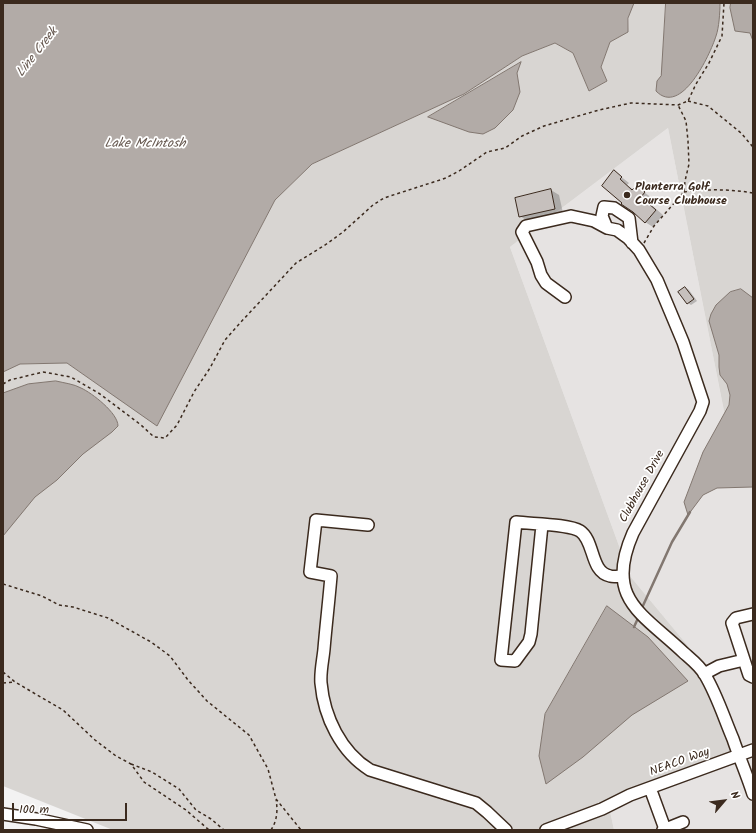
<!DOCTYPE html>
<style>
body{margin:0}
#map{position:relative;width:756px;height:833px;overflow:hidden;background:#f3f2f2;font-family:Kalam,sans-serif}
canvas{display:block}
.frame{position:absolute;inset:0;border:4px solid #3b2a1e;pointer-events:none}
.north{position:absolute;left:704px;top:781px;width:40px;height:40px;-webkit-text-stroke:3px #fff;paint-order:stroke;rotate:62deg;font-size:11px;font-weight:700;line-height:16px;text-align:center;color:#3b2a1e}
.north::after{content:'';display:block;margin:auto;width:14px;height:18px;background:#3b2a1e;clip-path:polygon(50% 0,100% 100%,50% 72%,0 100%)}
.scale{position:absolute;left:12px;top:803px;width:115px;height:18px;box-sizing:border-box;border:2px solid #3b2a1e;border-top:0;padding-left:5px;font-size:12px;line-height:14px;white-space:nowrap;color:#3b2a1e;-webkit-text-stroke:3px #fff;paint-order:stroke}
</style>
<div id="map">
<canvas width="756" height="833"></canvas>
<div class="frame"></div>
<div class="north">N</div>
<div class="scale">100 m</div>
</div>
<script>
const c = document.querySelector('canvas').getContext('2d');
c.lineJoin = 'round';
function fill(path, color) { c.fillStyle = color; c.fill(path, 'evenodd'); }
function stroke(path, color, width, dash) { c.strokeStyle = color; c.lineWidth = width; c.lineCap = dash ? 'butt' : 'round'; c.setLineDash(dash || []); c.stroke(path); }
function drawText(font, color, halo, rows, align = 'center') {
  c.font = font + ' Kalam,sans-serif'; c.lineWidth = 3.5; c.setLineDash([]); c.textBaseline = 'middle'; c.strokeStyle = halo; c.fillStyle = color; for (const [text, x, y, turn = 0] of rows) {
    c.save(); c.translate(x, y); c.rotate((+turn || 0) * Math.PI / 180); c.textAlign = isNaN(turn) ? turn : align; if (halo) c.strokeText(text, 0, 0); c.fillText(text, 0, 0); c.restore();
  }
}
const built = new Path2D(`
 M 668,128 L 739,487 L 753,485 L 753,830 L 614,830 L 610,811 L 740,751 L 708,670 L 630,576 L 510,247 Z`);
const green = new Path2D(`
 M 630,3 L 753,3 L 753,485 L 739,487 L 668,128 L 510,247 L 630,576 L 708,670 L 740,751 L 610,811 L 614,830 L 113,830 L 3,786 L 3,372 L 19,364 L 67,363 L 157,425 L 275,200 L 312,164 L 464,94 L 522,56 L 555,43 L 573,53 L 589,91 L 607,81 L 601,67 L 610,42 L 628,31 Z`);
const water = new Path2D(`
 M 3,3 L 634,3 L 628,18 L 628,32 L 610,42 L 601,67 L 607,81 L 589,91 L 573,53 L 555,43 L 522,56 L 464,94 L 312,164 L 275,200 L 157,426 L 67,363 L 20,364 L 3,372 Z
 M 666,3 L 720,3 C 720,12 719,28 716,36 C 710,55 681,117 656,91 L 657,81 L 661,76 Z
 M 731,3 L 753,3 L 753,41 L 750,33 L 735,31 L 730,8 Z
 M 521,62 L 517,73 L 520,92 L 513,110 L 495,128 L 483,134 L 469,132 L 428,117 Z
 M 741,289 L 753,298 L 753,487 L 717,488 L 703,495 L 688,515 L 684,502 L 703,452 L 729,405 L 730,395 L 727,384 L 720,375 L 719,367 L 719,355 L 709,321 L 711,314 L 716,305 L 730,292 Z
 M 56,381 C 64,383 74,384 81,388 C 92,393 118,413 118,426 L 112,432 L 83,454 L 57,480 L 35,497 L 3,536 L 3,393 L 28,384 Z
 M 607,606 L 648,637 L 688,681 L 632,715 L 583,757 L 546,784 L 539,756 L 545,714 Z`);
const shadow = new Path2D(`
 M 614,171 L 629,183 L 627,185 L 634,190 L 637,187 L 652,198 L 648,202 L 663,215 L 653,227 L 645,222 Z
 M 551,190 L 559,195 L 563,213 L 528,221 L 520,216 Z
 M 686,288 L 689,290 L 697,301 L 691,305 L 688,303 Z`);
const stream = new Path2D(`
 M 641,610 L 672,542 L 690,512
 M 634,627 L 639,616`);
const building = new Path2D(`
 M 614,170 L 622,177 L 620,179 L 632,190 L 637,185 L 645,192 L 641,197 L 656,210 L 645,223 L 633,212 L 621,204 L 622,203 L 602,186 Z
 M 551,189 L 555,209 L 519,217 L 515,198 Z
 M 685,287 L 694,299 L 687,304 L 678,292 Z`);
const path = new Path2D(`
 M 688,101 L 708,106 L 741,133 L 753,147
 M 684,192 C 707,189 730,189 753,193
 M 644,243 L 654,226 L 684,192 L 685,181 L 689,164 L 688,141 L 686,121 L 678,105
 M 3,384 L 10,380 L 43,372 L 71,377 L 100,394 L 141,425 L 154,437 L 165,438 L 177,425 L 194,392 L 210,368 L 225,340 L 240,323 L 296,263 L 325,245 L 343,232 L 373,205 L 384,198 L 446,178 L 459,171 L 487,152 L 505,148 L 522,136 L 544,126 L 599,110 L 631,103 L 678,105 L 688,101 L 696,84 L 709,63 L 722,36 L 724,3
 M 3,584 L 42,596 L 59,605 L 73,607 L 108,618 L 151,642 L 170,656 L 188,680 L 207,701 L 249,735 L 268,769 L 276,799 L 301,830
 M 3,672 L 15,682 L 63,710 L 95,740 L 116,756 L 131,764 L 144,782 L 186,810 L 209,830
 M 3,683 L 15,682
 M 131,764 L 152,772 L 179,789 L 196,810 L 211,819 L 224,830
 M 271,830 C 277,821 278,810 276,800`);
const minor = new Path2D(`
 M 607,228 L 602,216 L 604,207 L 614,208 L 629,218 L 632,243
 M 565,297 L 546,283 L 541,275 L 537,262 L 522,232 L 526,226 L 571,216 L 594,221 L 607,228 L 617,230 L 628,238 L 639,250 L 657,280 L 683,342 L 703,402 L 700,411 L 633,533 C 604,599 642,613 684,653 C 692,660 700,666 705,675 C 717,695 724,718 733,739 C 739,757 747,775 753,794
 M 368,525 L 316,520 L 310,572 L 331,576 C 329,600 326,625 324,649 C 323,660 320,672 321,683 C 324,717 341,752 370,770 L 476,803 L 487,812 L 506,830
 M 542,525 L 531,634 L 529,642 L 515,661 L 501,660 L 516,522 C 531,524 569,524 580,531 C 595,541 590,572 610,576 C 614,577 618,576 622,576
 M 753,614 L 736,618 L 732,623 L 749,675 L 753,677
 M 704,674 L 719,666 L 744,660
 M 650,788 L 665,829
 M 3,814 L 36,819 L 87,830
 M 546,830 L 602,809 L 630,795 L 753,750
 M 663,830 L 683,822`);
const markers = [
 [627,195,4,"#3b2a1e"]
];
const poiNames = [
 ["Planterra Golf",635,188],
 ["Course Clubhouse",635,202]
];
const streetNames = [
 ["Clubhouse Drive",643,487,-61],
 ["NEACO Way",680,763,-20]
];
const waterNames = [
 ["Line Creek",38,53,-52],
 ["Lake McIntosh",145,145]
];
fill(built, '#e6e3e2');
fill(green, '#d8d5d2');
fill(water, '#b2aba7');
stroke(water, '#827770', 1);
fill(shadow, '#0003');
stroke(stream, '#827770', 2.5);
fill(building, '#c6c0bd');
stroke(building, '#3b2a1e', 1);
stroke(minor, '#3b2a1e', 14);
stroke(path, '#3b2a1e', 1.5, [3, 3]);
stroke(minor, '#fff', 11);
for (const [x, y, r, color] of markers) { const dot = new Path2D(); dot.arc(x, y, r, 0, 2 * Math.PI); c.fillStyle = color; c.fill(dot); stroke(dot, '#fff', 1.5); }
drawText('bold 12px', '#3b2a1e', '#fff', poiNames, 'left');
drawText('12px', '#3b2a1e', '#fff', streetNames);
drawText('italic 13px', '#65574e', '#fff', waterNames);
</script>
